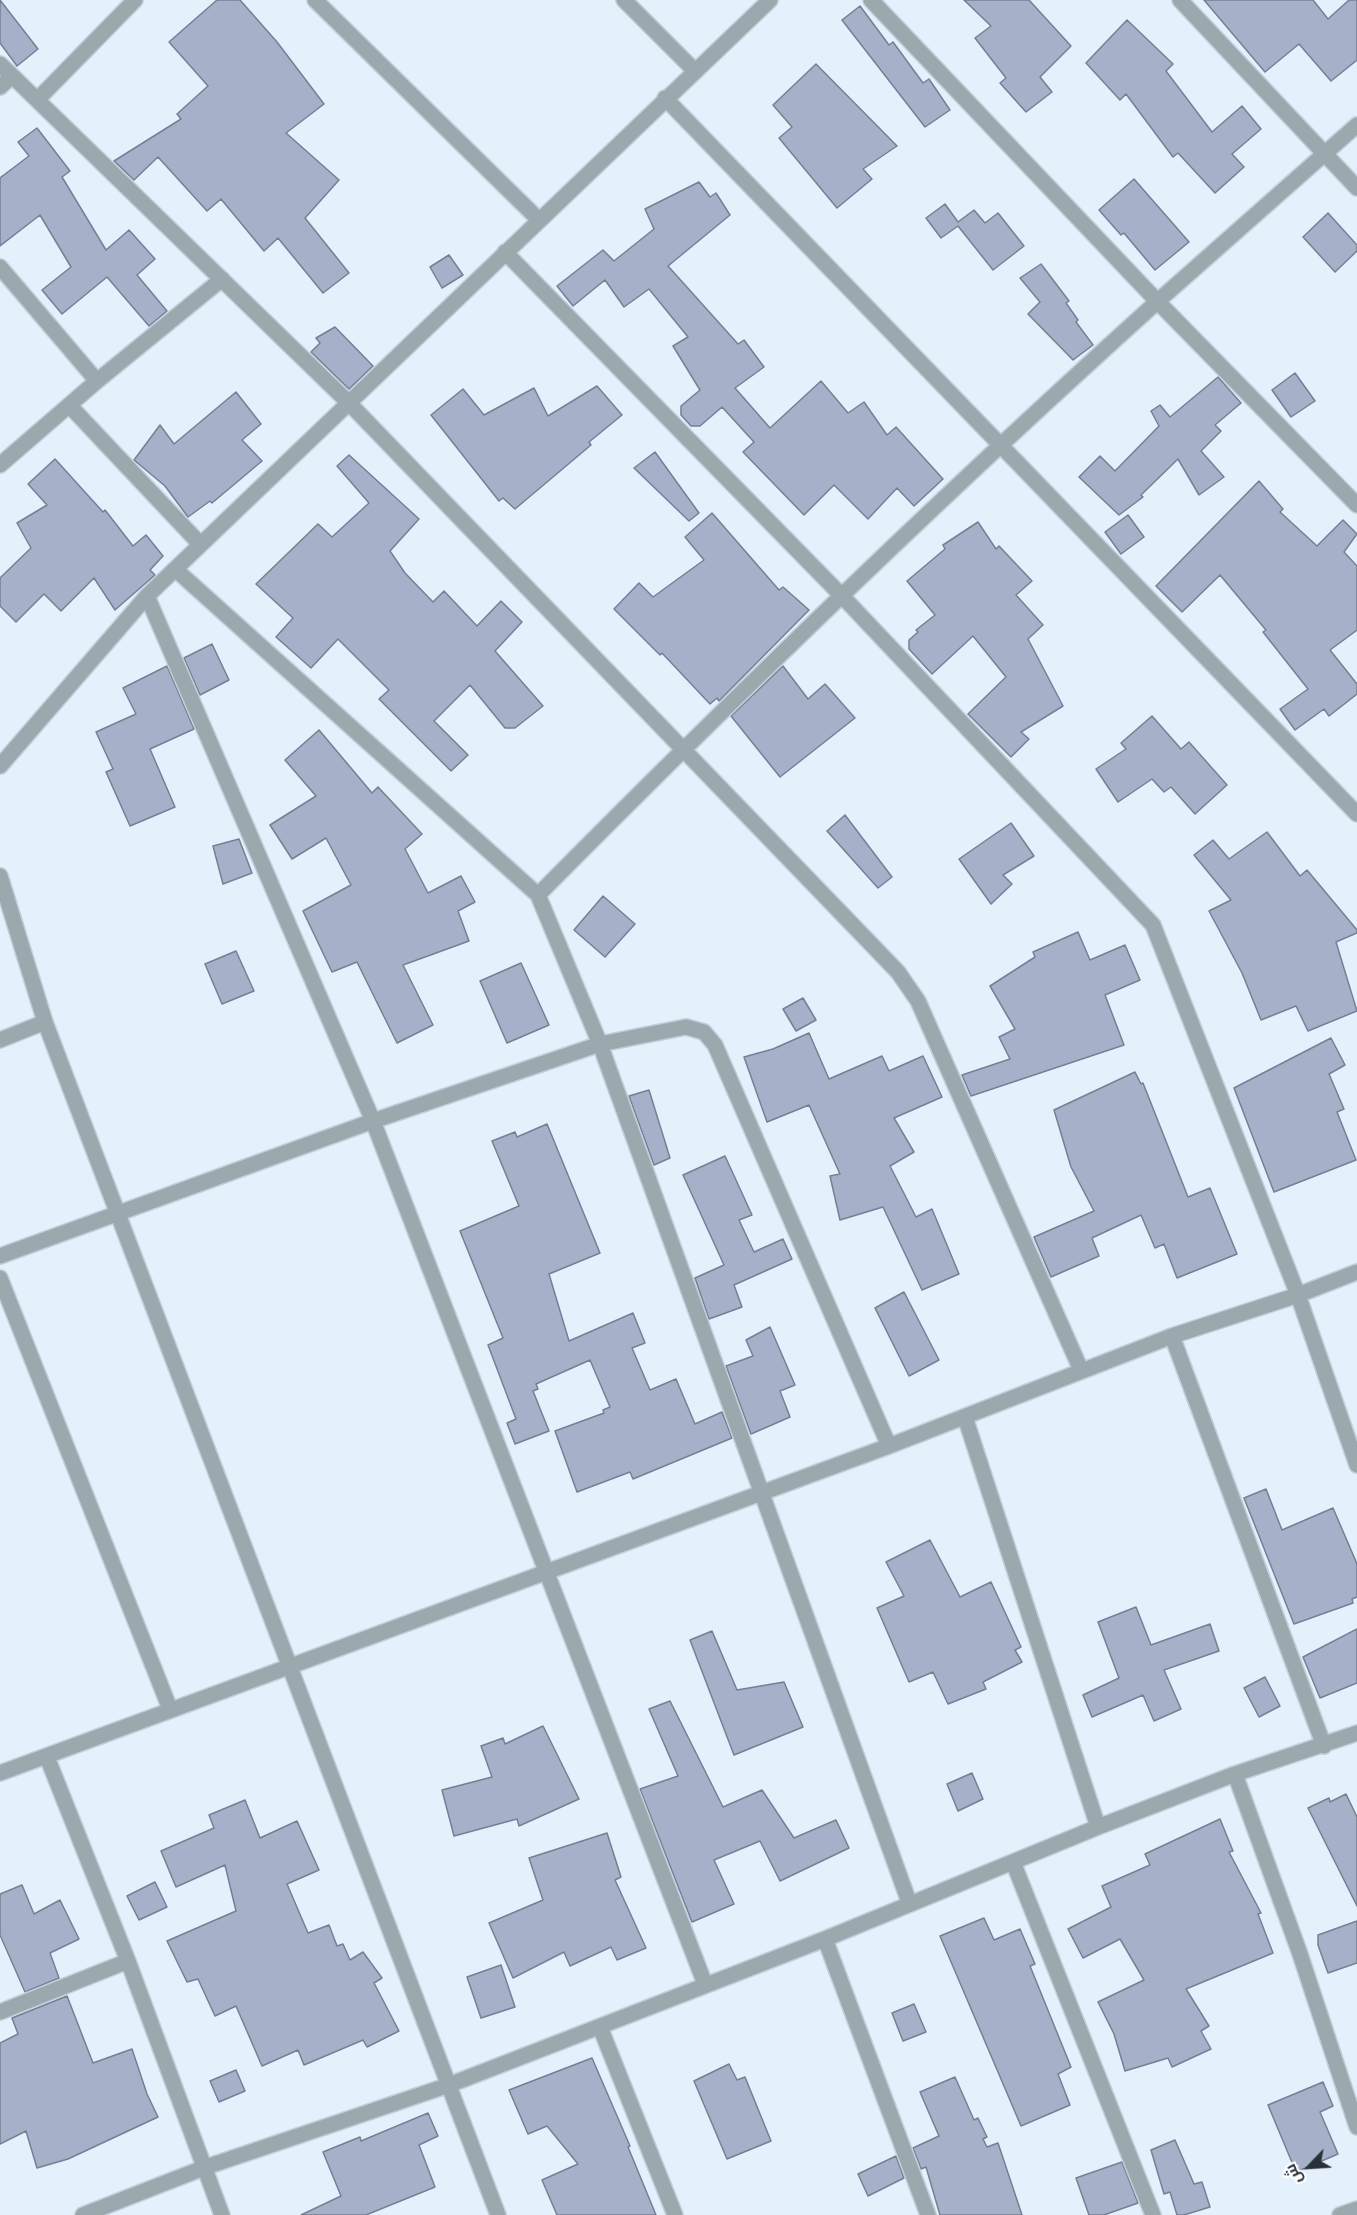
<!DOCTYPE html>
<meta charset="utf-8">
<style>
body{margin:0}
#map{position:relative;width:1357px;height:2215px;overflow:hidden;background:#e4f1fd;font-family:Lato,Cairo,sans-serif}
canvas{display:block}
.north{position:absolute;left:1279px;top:2137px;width:60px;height:60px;-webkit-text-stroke:4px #fff;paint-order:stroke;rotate:245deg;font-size:16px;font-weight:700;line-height:24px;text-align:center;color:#283038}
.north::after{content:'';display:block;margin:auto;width:21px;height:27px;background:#283038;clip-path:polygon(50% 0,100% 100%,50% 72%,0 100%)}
</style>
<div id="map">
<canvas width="1357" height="2215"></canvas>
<div class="north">ش</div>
</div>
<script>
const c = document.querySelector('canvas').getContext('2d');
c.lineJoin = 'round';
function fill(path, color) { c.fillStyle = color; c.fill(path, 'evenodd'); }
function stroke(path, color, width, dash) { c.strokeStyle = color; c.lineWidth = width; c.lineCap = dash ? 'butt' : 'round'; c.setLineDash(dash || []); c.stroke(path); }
const building = new Path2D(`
 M 0,0 L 38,49 L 17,66 L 0,43 Z
 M 217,0 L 240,0 L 277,42 L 324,104 L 286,133 L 339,180 L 305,218 L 349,273 L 323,293 L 278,238 L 264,251 L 221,199 L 207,211 L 158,157 L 134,180 L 114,161 L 181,119 L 177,114 L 208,86 L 169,42 Z
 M 964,0 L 1029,0 L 1071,46 L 1040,77 L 1052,92 L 1026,112 L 1000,83 L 1006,78 L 975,38 L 991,26 Z
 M 1204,0 L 1313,0 L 1328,19 L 1349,0 L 1357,0 L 1357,60 L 1331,81 L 1299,44 L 1265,72 Z
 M 860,6 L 889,45 L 893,42 L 923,83 L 929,79 L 950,110 L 925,127 L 842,20 Z
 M 1127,20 L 1173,64 L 1166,71 L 1212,132 L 1242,106 L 1261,129 L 1232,154 L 1244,167 L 1215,193 L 1178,153 L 1173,157 L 1126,94 L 1120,100 L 1086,63 Z
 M 816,64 L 897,146 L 863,169 L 872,179 L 837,208 L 779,138 L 792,127 L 773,105 Z
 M 37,128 L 70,171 L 62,177 L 106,250 L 129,230 L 155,259 L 137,275 L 167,311 L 149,326 L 107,277 L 62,314 L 42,290 L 71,267 L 40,215 L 0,246 L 0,178 L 29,156 L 18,142 Z
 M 1134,179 L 1189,242 L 1155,270 L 1124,233 L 1121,235 L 1099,210 Z
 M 699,182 L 710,197 L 716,193 L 730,215 L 668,266 L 738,344 L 744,340 L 764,367 L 735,388 L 770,428 L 821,381 L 848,413 L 864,402 L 887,435 L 896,427 L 943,479 L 914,506 L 897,488 L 868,519 L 834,485 L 804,515 L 743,452 L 754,442 L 722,407 L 700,426 L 691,426 L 681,415 L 681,406 L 700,390 L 673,346 L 688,337 L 649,289 L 624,307 L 605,280 L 573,306 L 557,286 L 603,250 L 614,261 L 654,229 L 645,209 Z
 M 945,204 L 958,222 L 974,210 L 985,223 L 998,213 L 1024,246 L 993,270 L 958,226 L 941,238 L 926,218 Z
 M 1328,213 L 1357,245 L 1357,251 L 1335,272 L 1303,237 Z
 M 449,255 L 463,275 L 442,288 L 430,267 Z
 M 1041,264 L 1069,301 L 1066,303 L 1078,320 L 1076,322 L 1093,345 L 1073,360 L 1028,314 L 1040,302 L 1020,278 Z
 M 335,327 L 373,366 L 349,389 L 311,352 L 320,343 L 316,338 Z
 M 1295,373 L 1315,401 L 1291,417 L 1272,390 Z
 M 1218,377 L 1241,403 L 1215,425 L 1221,431 L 1201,451 L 1224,477 L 1199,495 L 1178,459 L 1141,495 L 1143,497 L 1119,515 L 1079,477 L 1100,456 L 1115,471 L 1159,426 L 1151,411 L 1160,405 L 1170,417 Z
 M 597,386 L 622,415 L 589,442 L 591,445 L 515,509 L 503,498 L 499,501 L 431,415 L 463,389 L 484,415 L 534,388 L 548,416 Z
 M 236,392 L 261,424 L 242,440 L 262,461 L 212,503 L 210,501 L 188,517 L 165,486 L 134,460 L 160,425 L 174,444 Z
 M 655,452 L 699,513 L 689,521 L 634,468 Z
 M 349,455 L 419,519 L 390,551 L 405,573 L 433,602 L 444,591 L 477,626 L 501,601 L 522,622 L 495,651 L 543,706 L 515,728 L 505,728 L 470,685 L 434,721 L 468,755 L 451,771 L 379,699 L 389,690 L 338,639 L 311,668 L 276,637 L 293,618 L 256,584 L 318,524 L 332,537 L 369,503 L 337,466 Z
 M 55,459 L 103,512 L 105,510 L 133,546 L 146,535 L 163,556 L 150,570 L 155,575 L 115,610 L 94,578 L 61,611 L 44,594 L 16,622 L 0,606 L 0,578 L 31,548 L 17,523 L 47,505 L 28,484 Z
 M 1259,481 L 1283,509 L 1280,512 L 1317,546 L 1343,520 L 1357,534 L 1344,552 L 1357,566 L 1357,630 L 1330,650 L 1357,684 L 1357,694 L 1329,716 L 1324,709 L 1295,730 L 1280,709 L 1308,689 L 1263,632 L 1266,630 L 1220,575 L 1182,612 L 1156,586 Z
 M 712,513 L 779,590 L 783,587 L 809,610 L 719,701 L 717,698 L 710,704 L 662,653 L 660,655 L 614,609 L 639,583 L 653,597 L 704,560 L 685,537 Z
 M 1128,515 L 1144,537 L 1121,554 L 1105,532 Z
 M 978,522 L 996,549 L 999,546 L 1032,581 L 1016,595 L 1043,625 L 1028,639 L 1063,706 L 1021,732 L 1029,739 L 1011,757 L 968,714 L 1006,677 L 973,636 L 932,674 L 909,649 L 909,640 L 918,632 L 916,630 L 935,615 L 907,581 L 945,549 L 943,545 Z
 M 212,644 L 229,680 L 200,695 L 184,658 Z
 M 167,666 L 194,729 L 150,749 L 175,807 L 130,826 L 106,772 L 113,769 L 96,732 L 136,714 L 123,688 Z
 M 783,666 L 808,699 L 825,684 L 855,718 L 780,777 L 731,716 Z
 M 1152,716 L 1181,749 L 1189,742 L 1227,785 L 1195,814 L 1171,787 L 1164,792 L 1152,779 L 1118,802 L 1096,769 L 1126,749 L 1121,743 Z
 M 319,730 L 372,793 L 378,787 L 422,834 L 405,849 L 428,893 L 461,876 L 475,902 L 458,911 L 469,941 L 403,965 L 433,1025 L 397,1043 L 357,962 L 332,972 L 303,911 L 351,885 L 326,838 L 292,859 L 270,825 L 316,796 L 285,760 Z
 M 845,815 L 892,877 L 878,888 L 827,831 Z
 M 1011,823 L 1034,856 L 1003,875 L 1012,884 L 991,904 L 959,859 Z
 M 1267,832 L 1300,876 L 1307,870 L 1357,930 L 1357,933 L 1336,942 L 1357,1011 L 1308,1031 L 1296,1006 L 1261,1020 L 1242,973 L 1209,911 L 1231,900 L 1194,855 L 1213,840 L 1229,859 Z
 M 239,839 L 252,873 L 223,884 L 213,846 Z
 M 603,896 L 635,924 L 605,957 L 574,930 Z
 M 1078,932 L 1090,960 L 1125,945 L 1140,980 L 1105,995 L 1124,1045 L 971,1096 L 962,1075 L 1010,1059 L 999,1037 L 1015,1029 L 990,986 L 1035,957 L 1033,952 Z
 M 236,951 L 254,991 L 222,1004 L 205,964 Z
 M 521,963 L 549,1025 L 507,1043 L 480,981 Z
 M 803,998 L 816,1020 L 796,1031 L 783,1009 Z
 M 809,1033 L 829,1079 L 882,1056 L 889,1071 L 923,1056 L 942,1097 L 894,1118 L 914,1152 L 890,1166 L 916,1217 L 932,1209 L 959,1274 L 922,1290 L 883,1207 L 840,1220 L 830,1176 L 840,1174 L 809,1105 L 767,1122 L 744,1057 L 773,1049 Z
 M 1331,1038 L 1345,1065 L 1329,1074 L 1344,1109 L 1337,1112 L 1356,1160 L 1274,1192 L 1234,1088 Z
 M 1135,1072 L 1141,1084 L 1143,1083 L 1188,1197 L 1210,1188 L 1237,1254 L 1177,1278 L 1164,1244 L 1155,1248 L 1141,1215 L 1092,1238 L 1099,1256 L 1051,1277 L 1034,1237 L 1094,1211 L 1071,1167 L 1054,1110 Z
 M 649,1090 L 670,1158 L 654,1165 L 629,1096 Z
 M 547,1124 L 600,1253 L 549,1274 L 569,1341 L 633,1313 L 645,1343 L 632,1348 L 650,1390 L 676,1379 L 695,1424 L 722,1412 L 732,1438 L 633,1479 L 630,1472 L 577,1492 L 555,1431 L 604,1413 L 603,1410 L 610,1407 L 590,1360 L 536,1384 L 538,1389 L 533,1391 L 549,1431 L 515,1444 L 507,1423 L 516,1419 L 488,1345 L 503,1338 L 460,1231 L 519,1206 L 492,1141 L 515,1132 L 517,1137 Z
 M 725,1156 L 752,1215 L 739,1220 L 754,1252 L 783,1239 L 792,1259 L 734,1285 L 742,1307 L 709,1319 L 695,1278 L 724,1265 L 683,1175 Z
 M 904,1292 L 939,1360 L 909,1376 L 875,1308 Z
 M 770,1327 L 795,1385 L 780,1391 L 790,1417 L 751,1434 L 726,1366 L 753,1356 L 746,1340 Z
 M 1266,1489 L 1282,1530 L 1333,1508 L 1357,1564 L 1357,1597 L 1352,1599 L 1353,1603 L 1294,1624 L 1244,1498 Z
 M 930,1540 L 960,1597 L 991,1582 L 1021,1647 L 1015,1650 L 1022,1662 L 983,1682 L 986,1689 L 948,1704 L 933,1672 L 909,1682 L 877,1608 L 904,1596 L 886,1562 Z
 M 1136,1607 L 1151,1645 L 1210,1624 L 1219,1651 L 1164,1670 L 1181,1709 L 1154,1721 L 1143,1695 L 1092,1717 L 1083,1695 L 1119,1678 L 1098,1622 Z
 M 1357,1629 L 1357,1683 L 1320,1698 L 1303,1657 Z
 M 712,1631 L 737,1690 L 784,1682 L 803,1727 L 734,1755 L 690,1640 Z
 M 1265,1677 L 1280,1706 L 1259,1717 L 1244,1688 Z
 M 670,1701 L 723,1807 L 762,1790 L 794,1838 L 836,1820 L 849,1848 L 780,1881 L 760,1841 L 714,1860 L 734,1904 L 692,1922 L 640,1789 L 678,1776 L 649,1709 Z
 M 543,1726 L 579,1799 L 519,1826 L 517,1819 L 454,1836 L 442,1790 L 492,1777 L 481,1746 L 503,1738 L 505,1744 Z
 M 972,1773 L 983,1799 L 958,1811 L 947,1784 Z
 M 1346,1794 L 1357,1817 L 1357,1906 L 1308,1808 L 1329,1798 L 1330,1802 Z
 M 245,1800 L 260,1838 L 297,1821 L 319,1870 L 287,1884 L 308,1933 L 329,1925 L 337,1946 L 343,1944 L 350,1960 L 363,1952 L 382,1978 L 374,1983 L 399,2031 L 367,2047 L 363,2040 L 304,2065 L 298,2050 L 262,2066 L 236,2006 L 215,2016 L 198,1979 L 187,1982 L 167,1941 L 236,1911 L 225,1865 L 176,1887 L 161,1851 L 214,1828 L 209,1815 Z
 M 1220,1819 L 1233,1851 L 1229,1852 L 1261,1913 L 1258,1914 L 1273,1953 L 1186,1989 L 1209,2026 L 1201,2031 L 1211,2049 L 1172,2067 L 1168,2058 L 1125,2071 L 1114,2034 L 1098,2002 L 1144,1980 L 1120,1939 L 1083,1958 L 1068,1929 L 1111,1907 L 1102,1886 L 1150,1865 L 1145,1854 Z
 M 607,1833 L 621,1877 L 615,1880 L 646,1948 L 617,1960 L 611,1947 L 570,1966 L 564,1952 L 513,1978 L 489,1923 L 543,1900 L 529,1858 Z
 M 155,1882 L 167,1907 L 139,1920 L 127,1896 Z
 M 22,1885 L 34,1914 L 60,1900 L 79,1939 L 50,1953 L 59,1978 L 25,1992 L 0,1935 L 0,1894 Z
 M 984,1918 L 994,1940 L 1020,1929 L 1035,1964 L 1030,1966 L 1071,2067 L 1058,2074 L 1070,2105 L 1021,2126 L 940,1936 Z
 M 1357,1921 L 1357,1963 L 1328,1973 L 1318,1945 L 1318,1935 Z
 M 501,1965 L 515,2007 L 481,2018 L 467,1977 Z
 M 67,1996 L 93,2063 L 132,2049 L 147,2094 L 158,2117 L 68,2159 L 37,2168 L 26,2131 L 0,2144 L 0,2043 L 18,2034 L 12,2018 Z
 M 914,2004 L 926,2032 L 903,2041 L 892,2013 Z
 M 592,2058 L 630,2146 L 628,2147 L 656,2215 L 557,2215 L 542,2180 L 578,2164 L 547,2126 L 528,2134 L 509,2090 Z
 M 729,2064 L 737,2080 L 745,2077 L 771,2141 L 727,2159 L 694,2081 Z
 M 236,2070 L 245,2091 L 219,2102 L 210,2081 Z
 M 955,2077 L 974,2120 L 978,2118 L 987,2137 L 983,2139 L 987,2147 L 998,2143 L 1022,2215 L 940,2215 L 926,2167 L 921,2169 L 913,2148 L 939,2136 L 920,2092 Z
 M 1323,2082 L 1333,2106 L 1320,2112 L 1338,2154 L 1296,2172 L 1268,2105 Z
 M 428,2113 L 438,2136 L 419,2145 L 435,2187 L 366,2215 L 301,2215 L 341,2196 L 323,2152 L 360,2137 L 361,2141 Z
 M 1175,2140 L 1194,2184 L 1202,2182 L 1210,2207 L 1184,2215 L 1177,2215 L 1170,2192 L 1164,2194 L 1151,2150 Z
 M 896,2156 L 904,2178 L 868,2196 L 858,2174 Z
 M 1122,2162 L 1138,2203 L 1104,2215 L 1089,2215 L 1076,2178 Z`);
const minor = new Path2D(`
 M 315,0 L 538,219
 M 624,0 L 694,70
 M 871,0 L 1157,301 L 1357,505
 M 1180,0 L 1357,188
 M 0,64 L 348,402 L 898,972 L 918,1001 L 1081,1370
 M 0,87 L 12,76
 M 665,98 L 1357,814
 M 37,100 L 135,0
 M 505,252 L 843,597 L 1153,925 L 1298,1295 L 1357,1465
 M 0,267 L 97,381
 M 69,405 L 200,544
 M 0,465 L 97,381 L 222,279
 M 175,569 L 538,895 L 600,1044 L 909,1902
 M 147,596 L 373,1121 L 705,1984
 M 0,766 L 147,596 L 770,0
 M 0,876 L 45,1022 L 498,2215
 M 538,895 C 739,692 946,492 1158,301 C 1224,242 1291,184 1357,125
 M 0,1040 L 45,1022
 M 0,1256 L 373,1121 L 600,1044 L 686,1027 L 704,1032 L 715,1045 L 889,1446
 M 0,1278 L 170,1709
 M 1172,1336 L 1324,1746
 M 965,1417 L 1098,1827
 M 47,1757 L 128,1961 L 222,2215
 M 0,1773 L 889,1446 L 1172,1336 L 1298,1295 L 1357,1272
 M 1235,1774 L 1300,1954 L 1357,2127
 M 1013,1862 L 1153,2215
 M 825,1939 L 928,2215
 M 0,2012 L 128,1961
 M 600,2027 L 675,2215
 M 83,2215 L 206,2167 L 449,2085 L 825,1939 L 1098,1827 L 1235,1774 L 1357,1733
 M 1340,2215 L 1357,2209`);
fill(building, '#a6b0c8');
stroke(building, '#757f95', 1.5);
stroke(minor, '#c2ceda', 18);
stroke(minor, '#9ba8ad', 15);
</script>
